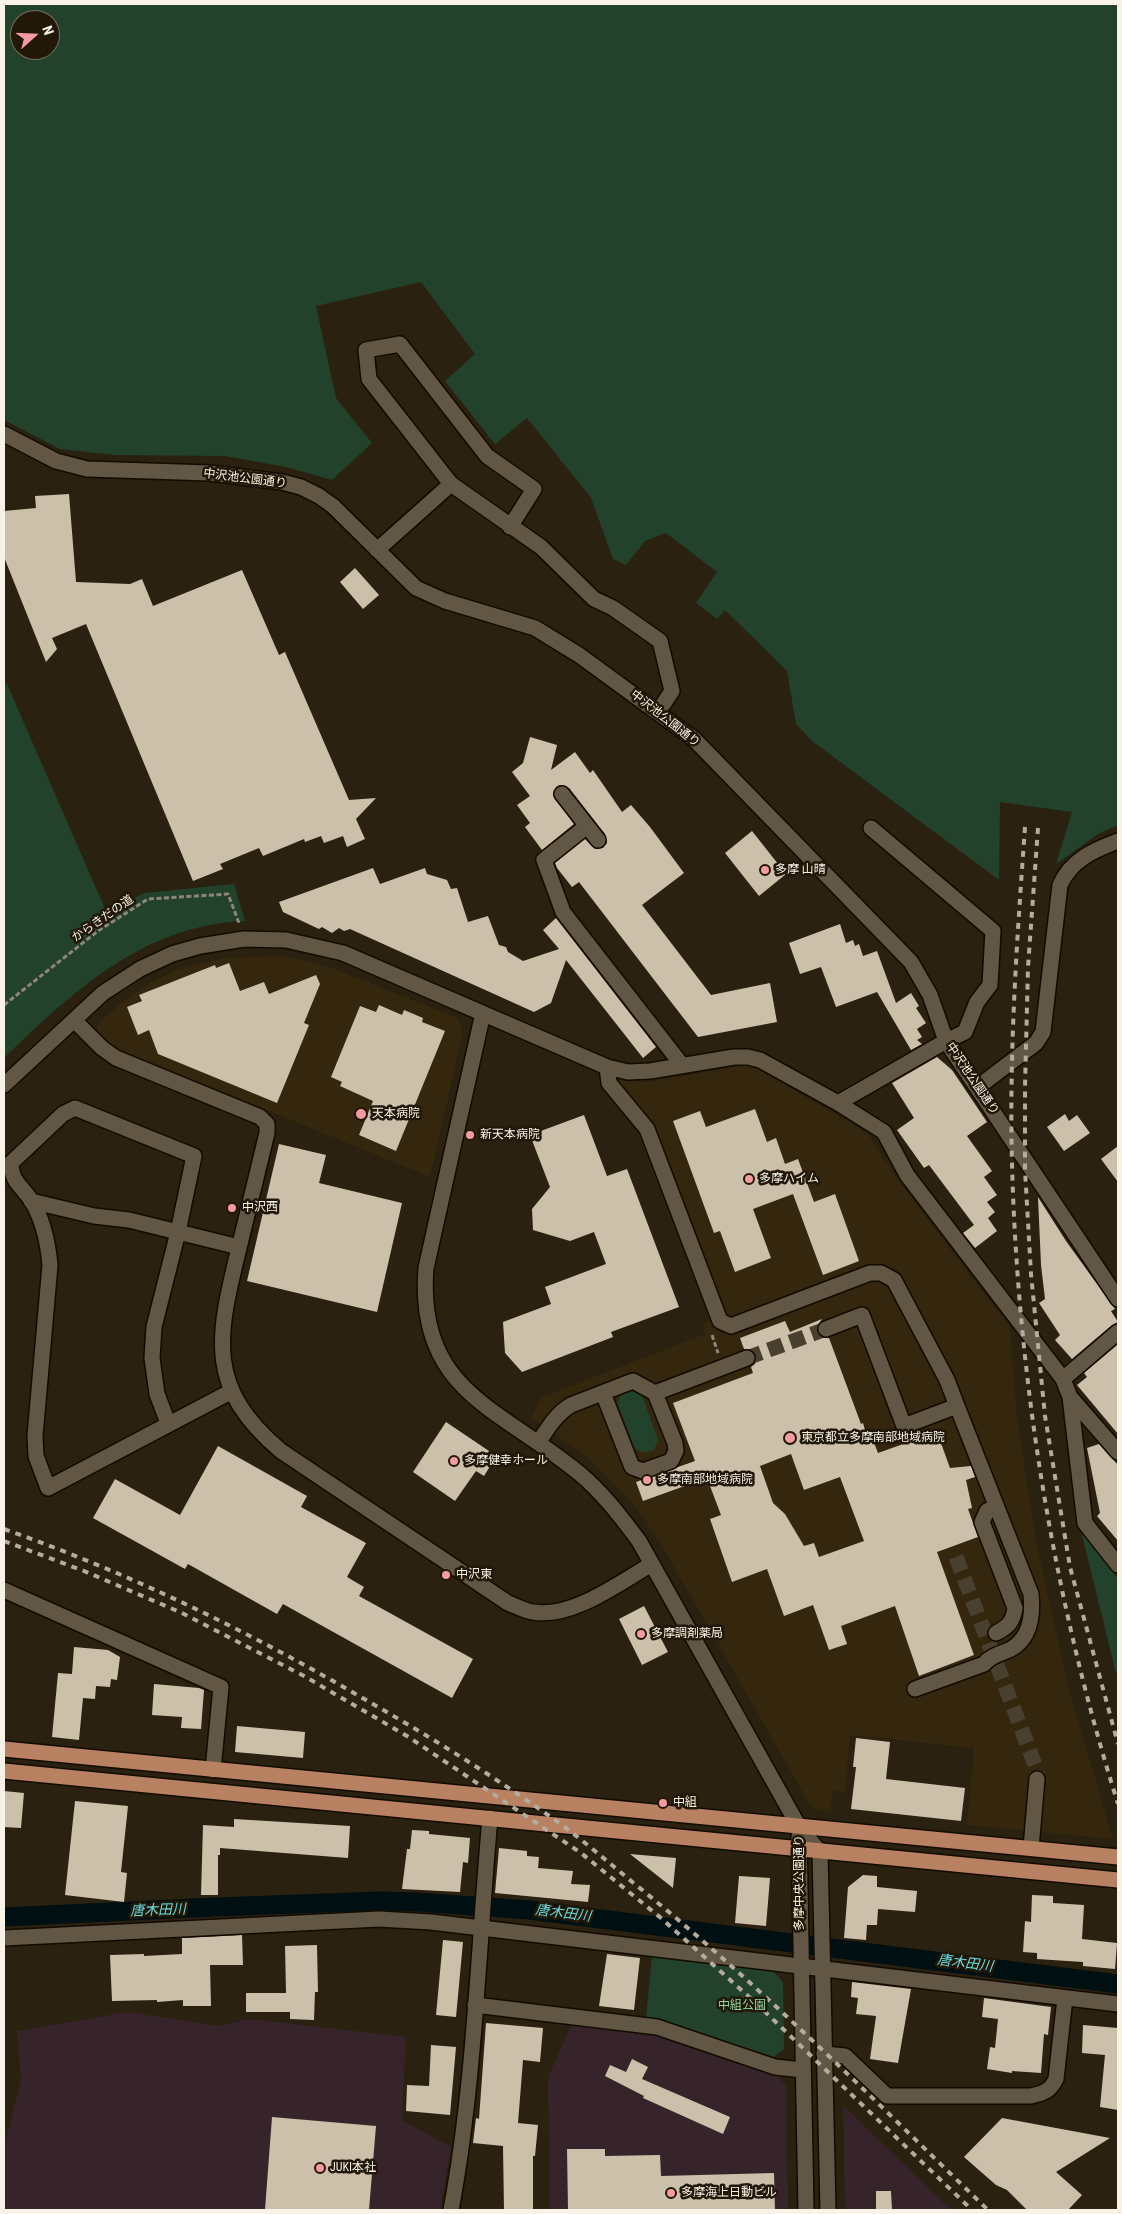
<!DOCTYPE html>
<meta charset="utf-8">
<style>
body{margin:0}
#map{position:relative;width:1122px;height:2214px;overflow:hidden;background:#2b2110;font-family:"Roboto Condensed",sans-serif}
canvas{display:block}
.frame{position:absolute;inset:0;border:5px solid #f8f2e7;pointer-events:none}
.north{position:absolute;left:10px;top:10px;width:50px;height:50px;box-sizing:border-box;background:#211807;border:1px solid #776f61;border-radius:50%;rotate:70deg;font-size:14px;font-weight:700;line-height:20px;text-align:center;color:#f8f2e7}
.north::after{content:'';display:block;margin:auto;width:18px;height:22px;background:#f49aa2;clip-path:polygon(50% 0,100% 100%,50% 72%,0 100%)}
</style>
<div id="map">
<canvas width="1122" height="2214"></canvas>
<div class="frame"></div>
<div class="north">N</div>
</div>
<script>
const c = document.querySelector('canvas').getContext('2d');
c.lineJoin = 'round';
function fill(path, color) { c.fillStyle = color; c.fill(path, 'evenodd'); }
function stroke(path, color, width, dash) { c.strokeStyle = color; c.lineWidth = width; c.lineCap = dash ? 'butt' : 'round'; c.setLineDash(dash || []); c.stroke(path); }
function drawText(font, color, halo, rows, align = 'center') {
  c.font = font + ' "Roboto Condensed","Noto Sans JP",sans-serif'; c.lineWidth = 5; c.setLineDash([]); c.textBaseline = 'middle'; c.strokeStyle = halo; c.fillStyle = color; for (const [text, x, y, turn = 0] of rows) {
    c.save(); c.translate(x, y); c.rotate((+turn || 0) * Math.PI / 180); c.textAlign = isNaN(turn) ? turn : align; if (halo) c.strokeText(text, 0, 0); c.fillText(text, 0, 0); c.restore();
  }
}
const commercial = new Path2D(`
 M 127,2012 L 220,2026 L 249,2019 L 406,2037 L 402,2120 L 451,2147 L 440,2210 L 4,2210 L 4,2147 L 21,2080 L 17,2031 Z
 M 572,2024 L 651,2033 L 778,2076 L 786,2086 L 788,2210 L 550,2210 L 548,2077 Z
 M 843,2105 L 951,2210 L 845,2210 Z`);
const built = new Path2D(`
 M 280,956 L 304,960 L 334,969 L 458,1018 L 463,1032 L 430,1177 L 123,1051 L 112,1045 L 98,1033 L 97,1025 L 118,1006 L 149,983 L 177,970 L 200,963 L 227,958 Z
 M 747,1065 L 759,1069 L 868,1134 L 900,1183 L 1010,1328 L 1017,1418 L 1037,1547 L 1069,1690 L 1113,1839 L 967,1825 L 974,1748 L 850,1735 L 845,1792 L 832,1791 L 831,1812 L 814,1808 L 809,1803 L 661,1544 L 637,1508 L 587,1457 L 531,1418 L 542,1397 L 705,1334 L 702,1324 L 710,1321 L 635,1125 L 603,1091 L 598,1073 L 620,1080 L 648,1082 Z`);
const green = new Path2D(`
 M 4,4 L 1118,4 L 1118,825 L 1098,834 L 1056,864 L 1072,812 L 1000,802 L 999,880 L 812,741 L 796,724 L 787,671 L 725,610 L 717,619 L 696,603 L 717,572 L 666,533 L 645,541 L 626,565 L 613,559 L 591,498 L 527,418 L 495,444 L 445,381 L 475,354 L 421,282 L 316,306 L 336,398 L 372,443 L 332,480 L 286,467 L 225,456 L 115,455 L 60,449 L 4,420 ZM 20,20 L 50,20 L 50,50 L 20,50 Z
 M 4,684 L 7,684 L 106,911 L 145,893 L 234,884 L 245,921 C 143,925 73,992 4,1058 Z
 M 632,1389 L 642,1395 L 658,1440 L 654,1450 C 645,1453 641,1454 634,1447 L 618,1404 C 619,1394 623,1392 632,1389 Z
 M 1081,1531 L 1118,1579 L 1118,1678 L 1115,1669 Z
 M 652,1957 L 773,1971 L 783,1982 L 784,2049 L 774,2057 L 656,2020 L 646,2018 Z`);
const canal = new Path2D(`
 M 4,1917 L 215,1907 L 380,1901 L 418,1902 L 529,1910 L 1118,1984`);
const building = new Path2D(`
 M 69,494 L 76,582 L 130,584 L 142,579 L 153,606 L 242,570 L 279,655 L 285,652 L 349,800 L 376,798 L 356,819 L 365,839 L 347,847 L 343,836 L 324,843 L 321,836 L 305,842 L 304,839 L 263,856 L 259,848 L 220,864 L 223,869 L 193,881 L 86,624 L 52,638 L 57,649 L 46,662 L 4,557 L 4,511 L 36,508 L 35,496 Z
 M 355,568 L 379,595 L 363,609 L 340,582 Z
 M 530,737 L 557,745 L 551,770 L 575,752 L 590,773 L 593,770 L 622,812 L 631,805 L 650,827 L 684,873 L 642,905 L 711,995 L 770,983 L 777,1022 L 698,1037 L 579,882 L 572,887 L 557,868 L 555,863 L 585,839 L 595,849 L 603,848 L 607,843 L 605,834 L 569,788 L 560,785 L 556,787 L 553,795 L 574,824 L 542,850 L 525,827 L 530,823 L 517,805 L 530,796 L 512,772 L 523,763 Z
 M 752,831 L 786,874 L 759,896 L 725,853 Z
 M 373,868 L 380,884 L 425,868 L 427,874 L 447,880 L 451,889 L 457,888 L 468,922 L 488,916 L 499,945 L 506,947 L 508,952 L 523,961 L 559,949 L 543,930 L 556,918 L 656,1047 L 643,1058 L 566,960 L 551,1003 L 534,1012 L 350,929 L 344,931 L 339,928 L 332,933 L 322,927 L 319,929 L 283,912 L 279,902 Z
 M 840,924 L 846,943 L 853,940 L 855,946 L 859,944 L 863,956 L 877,951 L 896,1003 L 911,993 L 919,1006 L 916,1008 L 926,1023 L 917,1029 L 922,1037 L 917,1040 L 922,1044 L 911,1050 L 877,992 L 836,1007 L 821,967 L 800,974 L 789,943 Z
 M 229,963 L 240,991 L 264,982 L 269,994 L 316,975 L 320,984 L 304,1023 L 309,1025 L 277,1103 L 158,1054 L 149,1030 L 138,1035 L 127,1007 L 142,1001 L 139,995 L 215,965 L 216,968 Z
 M 379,1005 L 402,1015 L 404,1010 L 423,1018 L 422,1022 L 445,1031 L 396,1151 L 359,1135 L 373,1101 L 340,1086 L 342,1082 L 331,1077 L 360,1006 L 376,1012 Z
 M 937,1057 L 952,1070 L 987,1122 L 967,1136 L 992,1171 L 984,1177 L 997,1195 L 987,1202 L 995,1212 L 988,1218 L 997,1231 L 975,1248 L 963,1233 L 974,1225 L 929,1165 L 924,1168 L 897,1130 L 914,1118 L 892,1083 Z
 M 755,1109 L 767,1142 L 776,1138 L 785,1164 L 798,1159 L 814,1202 L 835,1194 L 859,1261 L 823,1275 L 793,1194 L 753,1209 L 771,1258 L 735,1272 L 720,1231 L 714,1233 L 673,1121 L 700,1111 L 706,1127 Z
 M 1065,1114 L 1069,1121 L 1077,1115 L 1090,1133 L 1064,1151 L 1047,1127 Z
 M 584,1115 L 607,1176 L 627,1169 L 679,1307 L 611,1332 L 613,1337 L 522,1372 L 505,1353 L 503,1322 L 551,1304 L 545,1287 L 606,1264 L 594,1232 L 570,1241 L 533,1230 L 532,1209 L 550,1187 L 530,1135 Z
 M 279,1144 L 326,1155 L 319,1183 L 402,1203 L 377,1312 L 247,1281 Z
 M 1118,1146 L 1118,1182 L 1101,1159 Z
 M 1038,1197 L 1066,1241 L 1115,1309 L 1111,1311 L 1118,1322 L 1112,1325 L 1072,1359 L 1055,1340 L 1060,1335 L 1039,1303 L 1045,1299 L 1041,1265 Z
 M 822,1319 L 817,1327 L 818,1333 L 824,1338 L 829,1338 L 861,1424 L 863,1423 L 866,1434 L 870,1432 L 878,1453 L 937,1432 L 950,1468 L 971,1466 L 975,1477 L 966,1480 L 972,1508 L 968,1509 L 978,1537 L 937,1552 L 974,1655 L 919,1676 L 895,1606 L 841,1626 L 847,1644 L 829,1650 L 813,1605 L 784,1616 L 767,1569 L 732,1582 L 710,1519 L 721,1515 L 707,1478 L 643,1501 L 636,1482 L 695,1461 L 673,1403 L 753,1373 L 751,1367 L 755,1364 L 756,1355 L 752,1350 L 744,1349 L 740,1338 L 785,1321 L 790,1332 ZM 791,1454 L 804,1490 L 840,1477 L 864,1541 L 819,1557 L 814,1543 L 804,1546 L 785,1514 L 773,1503 L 760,1466 Z
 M 1118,1344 L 1118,1434 L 1077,1385 L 1087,1377 L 1084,1373 Z
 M 446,1422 L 489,1451 L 484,1458 L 492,1463 L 484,1476 L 476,1471 L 455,1501 L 413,1472 Z
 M 1099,1444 L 1118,1465 L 1118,1541 L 1097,1516 L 1100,1513 L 1087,1448 Z
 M 218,1446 L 307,1496 L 301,1507 L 366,1543 L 347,1577 L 364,1587 L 359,1596 L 473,1659 L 452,1698 L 283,1604 L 277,1614 L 188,1564 L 185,1569 L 93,1518 L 115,1479 L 180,1515 Z
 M 644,1606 L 668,1652 L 642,1665 L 619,1619 Z
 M 74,1647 L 108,1650 L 120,1657 L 117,1680 L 111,1679 L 110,1687 L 96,1686 L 95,1699 L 83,1698 L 79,1740 L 52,1737 L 58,1673 L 72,1674 Z
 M 154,1684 L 199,1688 L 204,1690 L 201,1729 L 181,1728 L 182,1717 L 152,1715 Z
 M 237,1726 L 305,1732 L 303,1758 L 235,1752 Z
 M 856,1738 L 890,1742 L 886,1779 L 965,1788 L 961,1821 L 851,1809 L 856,1767 L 853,1767 Z
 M 4,1791 L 24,1793 L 21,1828 L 4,1827 Z
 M 75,1801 L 128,1806 L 121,1872 L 127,1873 L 124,1902 L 65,1895 Z
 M 234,1819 L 350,1826 L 348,1858 L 220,1848 L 220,1855 L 218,1855 L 218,1895 L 201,1895 L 203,1825 L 234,1827 Z
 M 412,1830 L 429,1831 L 429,1834 L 470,1838 L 468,1863 L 463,1862 L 460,1892 L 402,1889 L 407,1849 L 410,1849 Z
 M 499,1848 L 527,1851 L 527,1856 L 539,1857 L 538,1868 L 573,1871 L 571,1884 L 590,1885 L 588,1902 L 495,1893 Z
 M 630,1854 L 676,1858 L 673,1888 Z
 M 863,1875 L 877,1876 L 877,1887 L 917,1891 L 915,1912 L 878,1909 L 877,1925 L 867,1925 L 866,1940 L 844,1938 L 848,1887 Z
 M 739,1876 L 770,1878 L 766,1926 L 735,1923 Z
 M 1032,1895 L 1053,1896 L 1053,1903 L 1084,1905 L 1082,1939 L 1117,1943 L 1115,1969 L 1083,1966 L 1083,1962 L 1037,1959 L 1037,1953 L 1023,1952 L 1025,1921 L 1031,1922 Z
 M 242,1935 L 243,1965 L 210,1965 L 211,2006 L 183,2006 L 183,2000 L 157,2002 L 157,2000 L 112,2001 L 110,1955 L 144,1954 L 144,1956 L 182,1954 L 182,1938 Z
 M 443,1940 L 463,1942 L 456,2017 L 436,2015 Z
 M 317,1945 L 318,1992 L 315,1992 L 314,2020 L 290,2019 L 290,2012 L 246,2012 L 246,1993 L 286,1993 L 285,1946 Z
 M 607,1954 L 640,1958 L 634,2010 L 599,2006 Z
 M 852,1982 L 911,1989 L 898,2063 L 870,2059 L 876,2016 L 856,2014 L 858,1998 L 851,1997 Z
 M 984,1998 L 1051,2007 L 1048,2035 L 1044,2034 L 1041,2073 L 1012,2071 L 1012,2073 L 987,2069 L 990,2047 L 995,2048 L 998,2019 L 982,2017 Z
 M 486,2023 L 543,2028 L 540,2062 L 523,2060 L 518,2123 L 538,2125 L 535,2156 L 533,2156 L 533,2210 L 504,2210 L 503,2146 L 473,2143 L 476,2118 L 479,2119 Z
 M 1083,2025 L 1118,2028 L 1118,2110 L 1100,2107 L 1105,2055 L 1082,2053 Z
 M 431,2045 L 456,2047 L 450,2115 L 406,2111 L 407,2085 L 429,2086 Z
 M 632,2059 L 648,2067 L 642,2079 L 730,2117 L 723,2134 L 643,2098 L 644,2096 L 605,2076 L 610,2065 L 626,2072 Z
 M 272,2117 L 376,2126 L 369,2210 L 265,2210 Z
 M 1002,2118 L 1110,2138 L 1056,2172 L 1082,2195 L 1068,2210 L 1027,2210 L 1007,2190 L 996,2185 L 964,2157 Z
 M 567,2149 L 605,2149 L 605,2156 L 660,2155 L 661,2176 L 774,2173 L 775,2210 L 568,2210 Z
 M 876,2191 L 891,2191 L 892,2210 L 876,2210 Z`);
const minorTunnel = new Path2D(`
 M 747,1358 L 826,1329
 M 956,1557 L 1037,1770 L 1037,1779`);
const path = new Path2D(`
 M 4,1005 L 98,931 L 148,899 L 228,894 L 239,923
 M 712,1335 L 718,1353`);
const minor = new Path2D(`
 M 4,434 L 56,461 L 87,469 L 210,473 L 282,482 L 301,487 L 319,496 L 333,506 L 416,588 L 445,601 L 535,628 L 579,655 L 694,739 L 911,962 L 930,995 L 946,1041 L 1118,1299
 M 510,527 L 534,489 L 487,456 L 400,344 L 366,350 L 369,379 L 451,484 L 541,547 L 594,599 L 613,608 L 660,641 L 672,691 L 658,712
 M 377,550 L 451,484
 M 562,794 L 598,840
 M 587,826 L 544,860 L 563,912 L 682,1065
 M 483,1013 L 426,1268 C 416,1391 500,1408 579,1473 C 603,1493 621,1517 639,1541 L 799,1827 L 820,1852 L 828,2210
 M 74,1020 L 102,1048 L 116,1058 L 260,1117 L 267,1124 L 267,1133 C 257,1173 248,1212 238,1252 C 217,1338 206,1388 281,1451 L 508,1603 C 516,1606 525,1611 533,1612 C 572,1619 620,1582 652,1564
 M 607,1067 L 609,1083 L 647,1129 L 720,1321 L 731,1326 L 870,1273 L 881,1273 L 894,1280 L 947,1380 L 957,1406 L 904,1426 L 862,1315 L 826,1329
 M 4,1085 L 103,993 L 140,969 L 172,954 L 200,946 L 244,939 L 286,940 L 343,953 L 607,1067 L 628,1072 L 650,1071 L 734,1057 L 748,1057 L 760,1060 L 838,1103 L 884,1132 L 907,1175 L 1063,1379 L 1070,1397 L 1118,1452
 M 978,1087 L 1036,1043 L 1043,1032 L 1060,885 C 1071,860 1094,850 1118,841
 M 838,1103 L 946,1041 L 965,1032 L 977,1002 L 990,985 L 993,931 L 871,828
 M 31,1201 L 94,1216 L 129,1220 L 239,1247
 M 1063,1379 L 1118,1332
 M 655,1393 L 747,1358
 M 1070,1397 L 1085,1523 L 1118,1565
 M 168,1423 L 157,1394 L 152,1358 L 154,1327 L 178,1232 L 194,1156 L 75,1108 L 63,1114 L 11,1163 C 12,1183 21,1185 31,1200 C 43,1219 48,1243 50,1265 L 35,1436 L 36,1456 L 48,1488 L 232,1391
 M 538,1443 C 548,1428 556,1414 571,1405 L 633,1381 L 655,1393 L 675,1443 L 676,1451 L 671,1461 L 643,1471 L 632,1467 L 603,1393
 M 4,1590 L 221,1687 L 213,1770
 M 996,1633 C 1008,1627 1013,1622 1015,1608 L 982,1522 L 987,1511 L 996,1506
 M 915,1689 L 984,1664 C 991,1655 1001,1654 1011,1649 C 1031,1638 1033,1614 1031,1594 L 957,1406
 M 799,1836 L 806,2210
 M 1031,1848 L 1037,1779
 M 4,1938 L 379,1919 L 431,1922 L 1118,2004
 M 475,2005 L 657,2027 L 775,2067 L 803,2070
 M 824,2054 L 845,2056 L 887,2096 L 1031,2096 C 1044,2093 1050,2091 1056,2079 L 1065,1998
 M 451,2210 C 475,2082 478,1949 490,1818`);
const major = new Path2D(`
 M 4,1749 L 1118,1857
 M 4,1771 L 1118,1880`);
const rail = new Path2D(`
 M 1025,827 C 1017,939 1009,1051 1012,1164 C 1018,1381 1053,1597 1118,1804
 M 1038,828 L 1028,967 L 1025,1087 L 1025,1170 L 1031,1274 L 1045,1416 L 1070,1567 L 1118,1744
 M 4,1529 C 134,1575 252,1633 371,1703 C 434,1739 496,1778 555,1820 C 583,1840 609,1863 636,1885 C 760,1985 873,2099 988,2210
 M 4,1541 L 84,1571 L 182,1613 L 304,1676 L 407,1736 L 581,1853 L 661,1918 L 758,2005 L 972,2210`);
const markers = [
 [765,870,5,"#f49aa2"],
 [361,1114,6,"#f49aa2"],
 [470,1135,5,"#f49aa2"],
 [749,1179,5,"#f49aa2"],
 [232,1208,5,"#f49aa2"],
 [790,1438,6,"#f49aa2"],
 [454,1461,5,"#f49aa2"],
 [647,1480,5,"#f49aa2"],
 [446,1575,5,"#f49aa2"],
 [641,1634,5,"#f49aa2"],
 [663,1803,5,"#f49aa2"],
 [320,2168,5,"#f49aa2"],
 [671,2193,5,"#f49aa2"]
];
const streetNames = [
 ["中沢池公園通り",245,479,7],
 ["中沢池公園通り",665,719,38],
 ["からきだの道",103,919,-35],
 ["中沢池公園通り",972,1079,56],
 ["多摩中央公園通り",800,1883,-90]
];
const poiNames = [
 ["多摩 山晴",775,870],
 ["天本病院",372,1114],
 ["新天本病院",480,1135],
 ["多摩ハイム",759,1179],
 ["中沢西",242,1208],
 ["東京都立多摩南部地域病院",801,1438],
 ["多摩健幸ホール",464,1461],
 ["多摩南部地域病院",657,1480],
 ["中沢東",456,1575],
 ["多摩調剤薬局",651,1634],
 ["中組",673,1803],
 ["JUKI本社",330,2168],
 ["多摩海上日動ビル",681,2193]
];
const parkNames = [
 ["中組公園",742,2006]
];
const waterNames = [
 ["唐木田川",158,1911,-2],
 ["唐木田川",563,1914,7],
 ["唐木田川",965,1964,7]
];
fill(commercial, '#37242a');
fill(built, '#34270e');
fill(green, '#22422b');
stroke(canal, '#001012', 19);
fill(building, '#cdc0ab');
stroke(minorTunnel, '#4a4030', 15, [15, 8]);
stroke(minor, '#130b00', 18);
stroke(major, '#130b00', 18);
stroke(path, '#8e8678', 3, [5, 2.5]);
stroke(minor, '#625744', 15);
stroke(major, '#b78162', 15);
stroke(rail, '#b4ac9f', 4, [6, 6]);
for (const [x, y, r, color] of markers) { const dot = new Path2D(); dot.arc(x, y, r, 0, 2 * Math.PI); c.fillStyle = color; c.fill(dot); stroke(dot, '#211807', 2); }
drawText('12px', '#f8f2e7', '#211807', streetNames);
drawText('12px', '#f8f2e7', '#211807', poiNames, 'left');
drawText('12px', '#90d7a2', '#211807', parkNames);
drawText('italic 14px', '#68d9e3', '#211807', waterNames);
</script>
